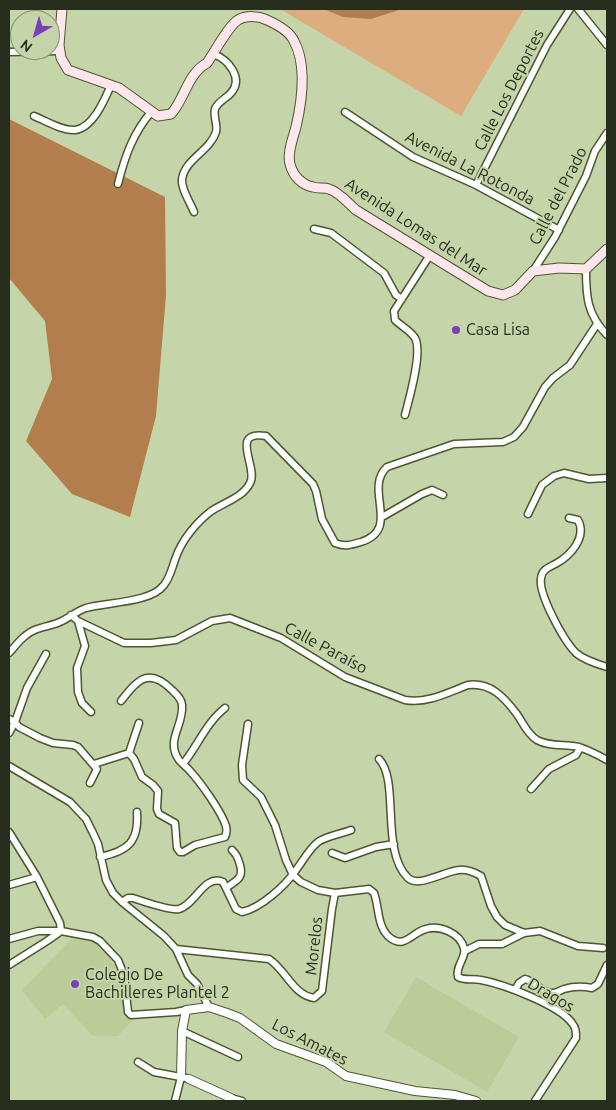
<!DOCTYPE html>
<meta charset="utf-8">
<style>
body{margin:0}
#map{position:relative;width:616px;height:1110px;overflow:hidden;background:#c6d5a9;font-family:Ubuntu,sans-serif}
canvas{display:block}
.frame{position:absolute;inset:0;border:10px solid #282e1d;pointer-events:none}
.north{position:absolute;left:10px;top:10px;width:50px;height:50px;box-sizing:border-box;background:#c6d5a9;border:1px solid #879271;border-radius:50%;rotate:218deg;font-size:14px;font-weight:700;line-height:20px;text-align:center;color:#282e1d}
.north::after{content:'';display:block;margin:auto;width:18px;height:22px;background:#7b40b6;clip-path:polygon(50% 0,100% 100%,50% 72%,0 100%)}
</style>
<div id="map">
<canvas width="616" height="1110"></canvas>
<div class="frame"></div>
<div class="north">N</div>
</div>
<script>
const c = document.querySelector('canvas').getContext('2d');
c.lineJoin = 'round';
function fill(path, color) { c.fillStyle = color; c.fill(path, 'evenodd'); }
function stroke(path, color, width, dash) { c.strokeStyle = color; c.lineWidth = width; c.lineCap = dash ? 'butt' : 'round'; c.setLineDash(dash || []); c.stroke(path); }
function drawText(font, color, halo, rows, align = 'center') {
  c.font = font + ' Ubuntu,sans-serif'; c.lineWidth = 4; c.setLineDash([]); c.textBaseline = 'middle'; c.strokeStyle = halo; c.fillStyle = color; for (const [text, x, y, turn = 0] of rows) {
    c.save(); c.translate(x, y); c.rotate((+turn || 0) * Math.PI / 180); c.textAlign = isNaN(turn) ? turn : align; if (halo) c.strokeText(text, 0, 0); c.fillText(text, 0, 0); c.restore();
  }
}
const built = new Path2D(`
 M 73,937 L 96,942 L 108,955 L 121,977 L 125,1011 L 133,1020 L 118,1036 L 93,1036 L 63,1004 L 45,1019 L 22,990 Z
 M 416,977 L 519,1037 L 487,1092 L 384,1032 Z`);
const green = new Path2D(`
 M 280,9 L 524,9 L 461,116 Z`);
const forest = new Path2D(`
 M 324,9 L 402,9 L 371,19 L 343,17 Z
 M 9,119 L 165,197 L 166,295 L 156,416 L 130,517 L 72,494 L 26,441 L 52,379 L 45,321 L 9,278 Z`);
const minor = new Path2D(`
 M 578,9 L 607,45
 M 9,52 L 60,51
 M 345,112 L 413,157 L 476,185 L 559,230
 M 34,116 C 46,121 62,131 75,130 C 93,128 105,99 111,85
 M 118,184 C 125,156 133,133 152,111
 M 476,185 L 547,45 L 570,9
 M 194,212 C 190,202 181,189 182,179 C 185,159 210,151 216,132 C 218,125 213,117 215,109 C 218,101 226,99 231,93 C 244,78 228,59 213,54
 M 314,229 L 331,233 L 384,273 L 396,295 L 402,299
 M 586,269 C 586,297 587,314 607,335
 M 533,271 L 555,237 L 586,176 L 595,151 L 607,133
 M 405,415 C 409,399 423,352 415,338 C 411,331 401,326 395,320 L 394,311 L 430,255
 M 528,514 L 542,485 L 554,476 L 564,473 L 589,479 L 607,478
 M 382,517 L 422,494 L 432,490 L 443,495
 M 569,518 L 578,520 C 587,537 571,555 557,563 C 550,567 542,569 541,578 C 538,594 564,641 576,653 C 584,660 597,664 607,667
 M 71,615 L 78,621 L 124,643 L 151,643 L 176,640 L 212,621 L 230,618 L 281,638 L 345,677 L 405,700 C 427,704 449,692 468,685 C 490,682 504,697 516,713 C 523,722 526,733 537,740 C 549,747 565,744 579,747 C 588,750 598,755 607,760
 M 78,621 L 85,646 L 77,668 L 78,692 L 82,703 L 91,712
 M 9,653 C 17,644 25,633 37,629 C 45,626 55,625 62,621 C 70,617 77,611 86,608 C 107,602 151,603 164,585 C 171,576 172,567 176,557 C 182,540 196,523 210,512 C 222,503 243,498 250,483 C 259,468 228,430 266,436 L 313,484 L 316,491 L 322,519 L 335,543 C 345,547 351,545 361,542 C 402,529 363,489 387,467 L 454,444 L 503,442 L 514,437 L 523,427 L 545,387 L 553,378 L 570,365 L 597,324
 M 121,701 C 137,681 148,666 172,690 C 176,694 182,699 182,705 C 184,726 165,740 179,760 C 182,764 187,767 190,771 C 201,783 221,811 226,826 C 227,830 227,833 225,837 L 195,845 L 183,852 L 180,852 L 177,848 L 175,823 L 159,814 L 157,809 L 158,791 L 153,785 L 142,777 L 134,759 L 129,753
 M 9,719 L 15,722 L 19,727 L 40,738 L 53,743 L 73,745 L 78,747 L 97,769 L 90,783
 M 248,724 L 242,765 L 243,780 L 261,797 L 275,825 L 286,860 L 293,875 L 301,882 L 318,890 L 335,893 L 369,889 L 374,893 C 379,906 377,925 388,936 C 404,951 412,932 426,929 C 440,925 460,933 464,948 C 467,957 455,966 458,977 C 465,981 473,978 481,980 C 503,984 559,1005 572,1023 C 576,1028 576,1032 576,1038 L 535,1101
 M 9,733 L 15,722 L 27,688 L 46,654
 M 129,753 L 139,723
 M 379,759 C 400,780 380,851 408,878 C 419,888 445,871 459,870 C 467,869 474,872 481,876 L 491,906 L 497,917 L 505,925 L 524,933 L 540,931 L 578,946 L 603,948
 M 94,764 L 129,753
 M 183,764 C 198,745 207,722 225,708
 M 9,766 L 70,802 L 86,819 L 93,833 L 98,844 L 106,880 L 113,893 L 122,902 L 164,936 L 176,949 L 188,975 L 197,984 L 209,1007
 M 531,789 L 549,769 L 576,755 L 580,748
 M 9,832 L 37,877 L 60,923 L 61,931
 M 332,853 L 345,858 L 376,847 L 394,844
 M 100,857 C 128,851 139,842 137,812
 M 9,885 L 37,877
 M 226,888 C 236,880 244,879 240,865 C 238,858 237,855 232,850
 M 122,902 L 128,898 L 133,898 C 142,901 170,911 179,909 C 195,905 205,873 223,882 L 236,909 L 242,912 C 261,908 285,886 296,870 C 303,861 309,849 318,842 C 326,836 341,834 351,830
 M 9,939 L 38,931 L 61,931 L 93,937 L 100,941 L 118,960 L 124,975 L 128,1012 L 131,1015 L 176,1012 L 186,1010
 M 176,949 L 269,959 C 286,970 293,995 314,998 L 322,991 L 332,909 L 335,893
 M 465,951 L 479,944 L 502,944 L 524,933
 M 9,965 L 47,941 L 61,931
 M 515,990 L 519,983 L 525,979 C 536,982 543,994 553,993 C 557,993 561,990 564,989 C 574,986 582,986 592,988 L 598,984 L 607,965
 M 182,1031 L 238,1057
 M 138,1062 L 154,1072 L 186,1078
 M 231,1098 L 242,1101
 M 175,1101 L 181,1077`);
const tertiary = new Path2D(`
 M 181,1077 L 182,1031 L 186,1010 L 209,1007 L 227,1013 L 240,1018 L 276,1044 L 326,1062 L 346,1076 L 415,1091 L 455,1095 L 476,1101
 M 189,1079 L 231,1098 L 231,1101`);
const secondary = new Path2D(`
 M 62,9 L 59,45 L 61,58 L 68,70 L 119,88 L 158,116 L 171,114 C 185,99 187,74 207,63 C 214,53 229,25 238,20 C 246,15 259,16 267,20 C 276,24 290,32 294,41 C 307,65 302,101 296,127 C 293,138 287,153 290,164 C 293,176 302,185 313,187 C 318,189 324,187 329,189 C 339,192 348,203 356,210 L 488,291 L 503,295 L 515,290 L 533,271 L 559,268 L 586,269 L 607,249`);
const markers = [
 [456,330,5,"#7b40b6"],
 [75,984,5,"#7b40b6"]
];
const streetNames = [
 ["Calle Los Deportes",509,90,-63],
 ["Avenida La Rotonda",470,168,27],
 ["Calle del Prado",558,196,-63],
 ["Avenida Lomas del Mar",416,227,33],
 ["Calle Paraíso",326,648,28],
 ["Morelos",314,946,-84],
 ["Dragos",551,995,31],
 ["Los Amates",310,1042,27]
];
const poiNames = [
 ["Casa Lisa",466,330],
 ["Colegio De",85,975],
 ["Bachilleres Plantel 2",85,993]
];
fill(built, '#bc9');
fill(green, '#ddac7f');
fill(forest, '#b27e4d');
stroke(minor, '#4b5730', 9);
stroke(tertiary, '#4b5730', 10);
stroke(secondary, '#4b5730', 11);
stroke(minor, '#fff', 6);
stroke(tertiary, '#fff', 8);
stroke(secondary, '#ffe6ec', 9);
for (const [x, y, r, color] of markers) { const dot = new Path2D(); dot.arc(x, y, r, 0, 2 * Math.PI); c.fillStyle = color; c.fill(dot); stroke(dot, '#c6d5a9', 2); }
drawText('16px', '#282e1d', '#c6d5a9', streetNames);
drawText('16px', '#282e1d', '#c6d5a9', poiNames, 'left');
</script>
